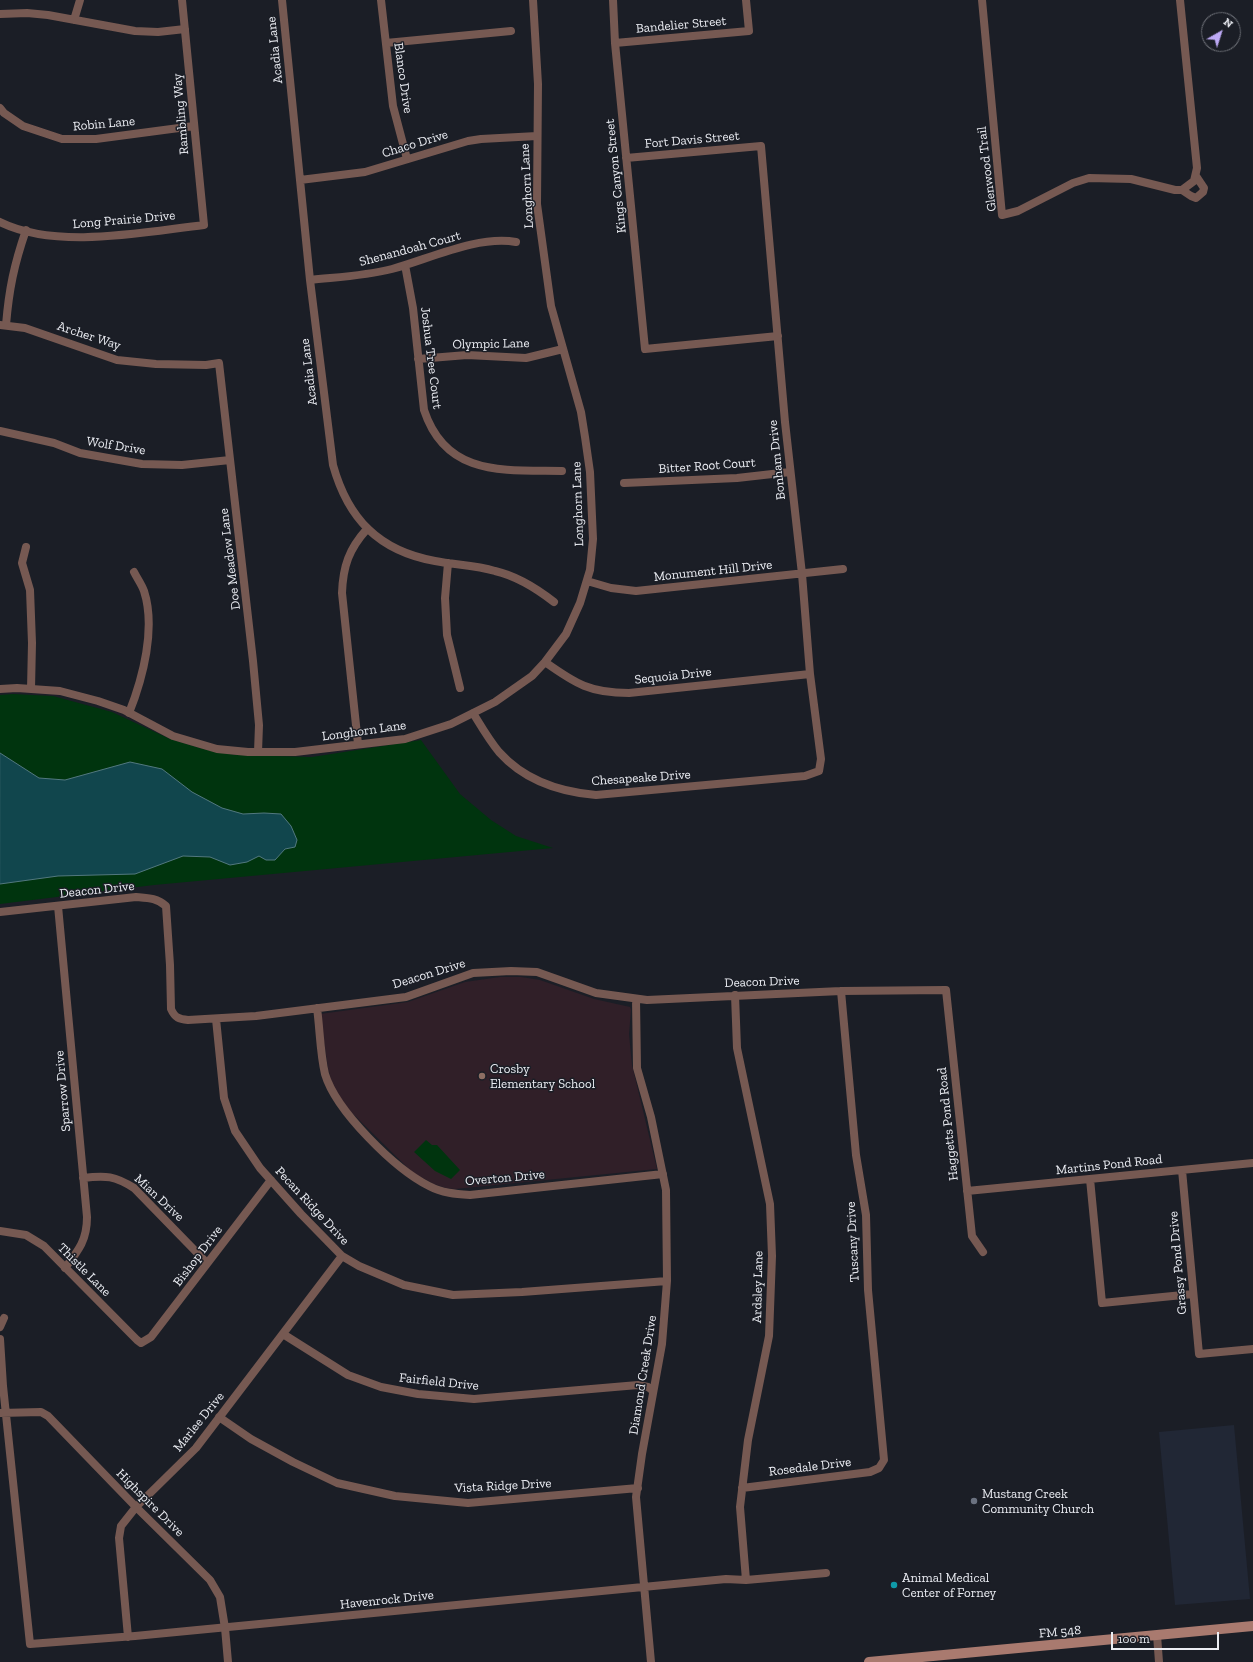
<!DOCTYPE html>
<style>
body{margin:0}
#map{position:relative;width:1253px;height:1662px;overflow:hidden;background:#1b1e26;font-family:"Zilla Slab",serif}
canvas{display:block}
.north{position:absolute;left:1201px;top:12px;width:40px;height:40px;box-sizing:border-box;background:#1b1e26;border:1px solid #6e7178;border-radius:50%;rotate:39deg;font-size:11px;font-weight:700;line-height:16px;text-align:center;color:#ebedf3}
.north::after{content:'';display:block;margin:auto;width:14px;height:18px;background:#bda9f5;clip-path:polygon(50% 0,100% 100%,50% 72%,0 100%)}
.scale{position:absolute;left:1111px;top:1632px;width:108px;height:18px;box-sizing:border-box;border:2px solid #ebedf3;border-top:0;padding-left:5px;font-size:12px;line-height:14px;white-space:nowrap;color:#ebedf3;-webkit-text-stroke:3px #1b1e26;paint-order:stroke}
</style>
<div id="map">
<canvas width="1253" height="1662"></canvas>
<div class="north">N</div>
<div class="scale">100 m</div>
</div>
<script>
const c = document.querySelector('canvas').getContext('2d');
c.lineJoin = 'round';
function fill(path, color) { c.fillStyle = color; c.fill(path, 'evenodd'); }
function stroke(path, color, width, dash) { c.strokeStyle = color; c.lineWidth = width; c.lineCap = dash ? 'butt' : 'round'; c.setLineDash(dash || []); c.stroke(path); }
function drawText(font, color, halo, rows, align = 'center') {
  c.font = font + ' "Zilla Slab",serif'; c.lineWidth = 3; c.setLineDash([]); c.textBaseline = 'middle'; c.strokeStyle = halo; c.fillStyle = color; for (const [text, x, y, turn = 0] of rows) {
    c.save(); c.translate(x, y); c.rotate((+turn || 0) * Math.PI / 180); c.textAlign = isNaN(turn) ? turn : align; if (halo) c.strokeText(text, 0, 0); c.fillText(text, 0, 0); c.restore();
  }
}
const built = new Path2D(`
 M 1234,1425 L 1250,1599 L 1175,1605 L 1159,1432 Z`);
const education = new Path2D(`
 M 500,977 L 521,977 L 540,980 L 594,999 L 630,1007 L 631,1010 L 629,1034 L 632,1065 L 657,1169 L 455,1189 L 446,1188 L 434,1184 L 412,1172 L 350,1111 L 338,1095 L 332,1083 L 328,1068 L 320,1014 L 408,1002 L 465,982 Z`);
const green = new Path2D(`
 M 13,694 L 53,696 L 112,712 L 170,739 L 203,749 L 235,755 L 312,757 L 421,740 L 460,794 L 491,820 L 516,836 L 553,848 L 154,885 L 0,904 L 0,695 Z
 M 426,1140 L 432,1145 L 437,1145 L 460,1170 L 451,1179 L 435,1171 L 414,1152 Z`);
const water = new Path2D(`
 M 0,753 L 39,778 L 65,780 L 130,762 L 162,769 L 192,792 L 222,808 L 243,814 L 264,813 L 281,814 L 291,826 L 297,840 L 295,847 L 285,849 L 275,860 L 266,860 L 259,856 L 247,862 L 230,865 L 210,857 L 183,856 L 135,874 L 58,876 L 0,884 Z`);
const minor = new Path2D(`
 M 282,0 L 310,280 L 333,465 C 348,519 379,551 435,561 C 455,565 475,565 495,571 C 517,576 536,588 554,602
 M 381,0 L 393,106 L 407,159
 M 613,0 L 615,43 L 645,349 L 778,336
 M 982,0 L 1002,215 L 1018,211 L 1073,183 L 1089,178 L 1131,179 L 1175,190 L 1182,190 L 1194,181 L 1197,168 L 1180,0
 M 0,14 L 27,13 L 48,15 L 135,31 L 158,32 L 185,29
 M 74,20 L 80,0
 M 386,43 L 511,31
 M 615,43 L 749,31 L 746,0
 M 0,108 L 4,113 L 23,126 L 62,139 L 96,139 L 194,126
 M 300,180 L 365,172 L 468,141 L 481,139 L 537,136
 M 1182,190 L 1191,196 L 1196,198 L 1203,192 L 1204,188 L 1196,176
 M 0,222 C 57,250 143,232 204,225 L 182,0
 M 405,265 L 413,308 L 424,410 C 446,477 504,470 562,471
 M 310,280 C 338,277 365,276 392,269 C 429,259 478,235 516,242
 M 0,325 L 25,328 L 117,360 L 156,364 L 206,365 L 219,363 L 253,661 L 259,725 L 258,752
 M 6,325 C 9,289 14,265 26,230
 M 418,359 L 467,355 L 526,358 L 563,349
 M 0,431 L 54,443 L 80,453 L 142,464 L 182,465 L 230,460
 M 624,483 L 737,478 L 790,472
 M 26,547 L 22,563 L 30,590 L 32,643 L 31,689
 M 448,563 L 445,598 L 447,635 L 460,688
 M 587,581 L 611,588 L 636,591 L 843,569
 M 545,662 C 576,684 590,693 629,693 L 810,674
 M 0,689 L 17,688 L 60,691 L 98,701 L 124,710 L 173,736 L 217,749 L 248,752 L 295,752 L 405,739 L 451,724 L 495,702 L 532,676 L 545,662 L 566,634 L 580,603 L 590,570 L 593,539 L 590,472 L 585,437 L 581,412 L 551,306 L 537,204 L 538,84 L 533,0
 M 129,713 C 143,678 156,628 144,591 C 142,585 137,578 134,572
 M 473,713 C 481,726 489,740 499,752 C 524,780 560,792 596,795 L 805,776 L 819,771 L 821,759 L 810,674 L 802,574 L 785,422 L 761,146 L 626,158
 M 358,744 L 342,593 C 343,566 349,549 367,529
 M 58,906 L 87,1217 C 87,1240 79,1250 65,1268
 M 0,912 L 136,897 C 148,898 157,898 166,906 L 170,965 L 171,1009 C 175,1018 179,1019 188,1020 L 256,1016 L 406,997 L 473,973 L 511,971 L 537,972 L 596,993 L 647,1000 L 841,991 L 946,990 L 972,1236 L 983,1252
 M 735,995 L 737,1048 L 770,1204 L 772,1256 L 769,1336 L 748,1440 L 740,1507 L 746,1580
 M 636,999 L 637,1068 L 651,1117 L 666,1190 L 667,1281 L 662,1344 L 642,1454 L 636,1497 L 651,1662
 M 317,1008 C 320,1030 320,1053 325,1074 C 336,1111 395,1169 429,1186 C 442,1193 456,1194 470,1195 L 663,1174
 M 216,1019 L 224,1098 L 235,1131 L 260,1168 L 301,1214 L 342,1256 L 359,1266 L 404,1285 L 453,1295 L 522,1292 L 667,1281
 M 1182,1170 L 1199,1354 L 1253,1349
 M 83,1178 C 106,1175 115,1176 134,1188 L 207,1263
 M 1090,1179 L 1102,1303 L 1193,1294
 M 967,1191 L 1253,1163
 M 0,1231 L 26,1235 L 44,1246 L 137,1340 L 141,1343 L 151,1337 L 271,1180
 M 0,1327 L 4,1318
 M 283,1334 L 348,1375 L 381,1387 L 418,1394 L 474,1399 L 638,1385 L 648,1387 L 653,1391
 M 0,1339 L 3,1386 L 30,1644 L 135,1636 L 726,1579 L 746,1580 L 826,1573
 M 0,1413 L 41,1412 L 48,1416 L 136,1507 L 210,1580 L 220,1597 L 225,1628 L 228,1662
 M 219,1417 L 251,1439 L 293,1462 L 337,1483 L 395,1496 L 468,1503 L 638,1488
 M 742,1488 L 870,1472 L 879,1468 L 884,1460 L 868,1290 L 866,1215 L 856,1155 L 841,991
 M 1157,1635 L 1159,1662
 M 128,1637 L 119,1538 L 121,1526 L 136,1507 L 196,1448 L 342,1256`);
const secondary = new Path2D(`
 M 869,1662 L 1253,1626`);
const markers = [
 [482,1076,4,"#8d6e63"],
 [974,1501,4,"#6b7280"],
 [894,1585,4,"#0f9aa8"]
];
const streetNames = [
 ["Bandelier Street",681,25,-5],
 ["Acadia Lane",275,50,-96],
 ["Blanco Drive",403,78,82],
 ["Rambling Way",181,114,-95],
 ["Robin Lane",104,124,-5],
 ["Fort Davis Street",692,140,-5],
 ["Chaco Drive",415,144,-17],
 ["Glenwood Trail",987,169,-97],
 ["Kings Canyon Street",616,176,-96],
 ["Longhorn Lane",527,186,-93],
 ["Long Prairie Drive",124,220,-5],
 ["Shenandoah Court",410,249,-15],
 ["Archer Way",89,336,18],
 ["Olympic Lane",491,344,-1],
 ["Joshua Tree Court",431,358,83],
 ["Acadia Lane",309,372,-97],
 ["Wolf Drive",116,446,9],
 ["Bonham Drive",777,460,-96],
 ["Bitter Root Court",707,466,-4],
 ["Longhorn Lane",578,504,-92],
 ["Doe Meadow Lane",230,559,-97],
 ["Monument Hill Drive",713,571,-6],
 ["Sequoia Drive",673,676,-6],
 ["Longhorn Lane",364,731,-8],
 ["Chesapeake Drive",641,778,-4],
 ["Deacon Drive",97,890,-6],
 ["Deacon Drive",429,974,-17],
 ["Deacon Drive",762,982,-2],
 ["Sparrow Drive",63,1091,-95],
 ["Haggetts Pond Road",948,1124,-96],
 ["Martins Pond Road",1109,1165,-6],
 ["Overton Drive",505,1178,-5],
 ["Mian Drive",159,1198,43],
 ["Pecan Ridge Drive",312,1206,47],
 ["Tuscany Drive",853,1242,-93],
 ["Bishop Drive",198,1256,-53],
 ["Grassy Pond Drive",1178,1263,-95],
 ["Thistle Lane",84,1270,45],
 ["Ardsley Lane",758,1287,-89],
 ["Diamond Creek Drive",643,1375,-81],
 ["Fairfield Drive",439,1382,6],
 ["Marlee Drive",199,1422,-51],
 ["Rosedale Drive",810,1467,-7],
 ["Vista Ridge Drive",503,1486,-3],
 ["Highspire Drive",150,1503,45],
 ["Havenrock Drive",387,1600,-6],
 ["FM 548",1060,1632,-5]
];
const poiNames = [
 ["Crosby",490,1069],
 ["Elementary School",490,1084],
 ["Mustang Creek",982,1494],
 ["Community Church",982,1509],
 ["Animal Medical",902,1578],
 ["Center of Forney",902,1593]
];
fill(built, '#212735');
fill(education, '#301f28');
fill(green, '#00340e');
fill(water, '#11464d');
stroke(water, '#52787f', 1);
stroke(minor, '#765952', 8);
stroke(secondary, '#a97a6f', 10);
for (const [x, y, r, color] of markers) { const dot = new Path2D(); dot.arc(x, y, r, 0, 2 * Math.PI); c.fillStyle = color; c.fill(dot); stroke(dot, '#1b1e26', 1.5); }
drawText('13px', '#ebedf3', '#1b1e26', streetNames);
drawText('13px', '#ebedf3', '#1b1e26', poiNames, 'left');
</script>
